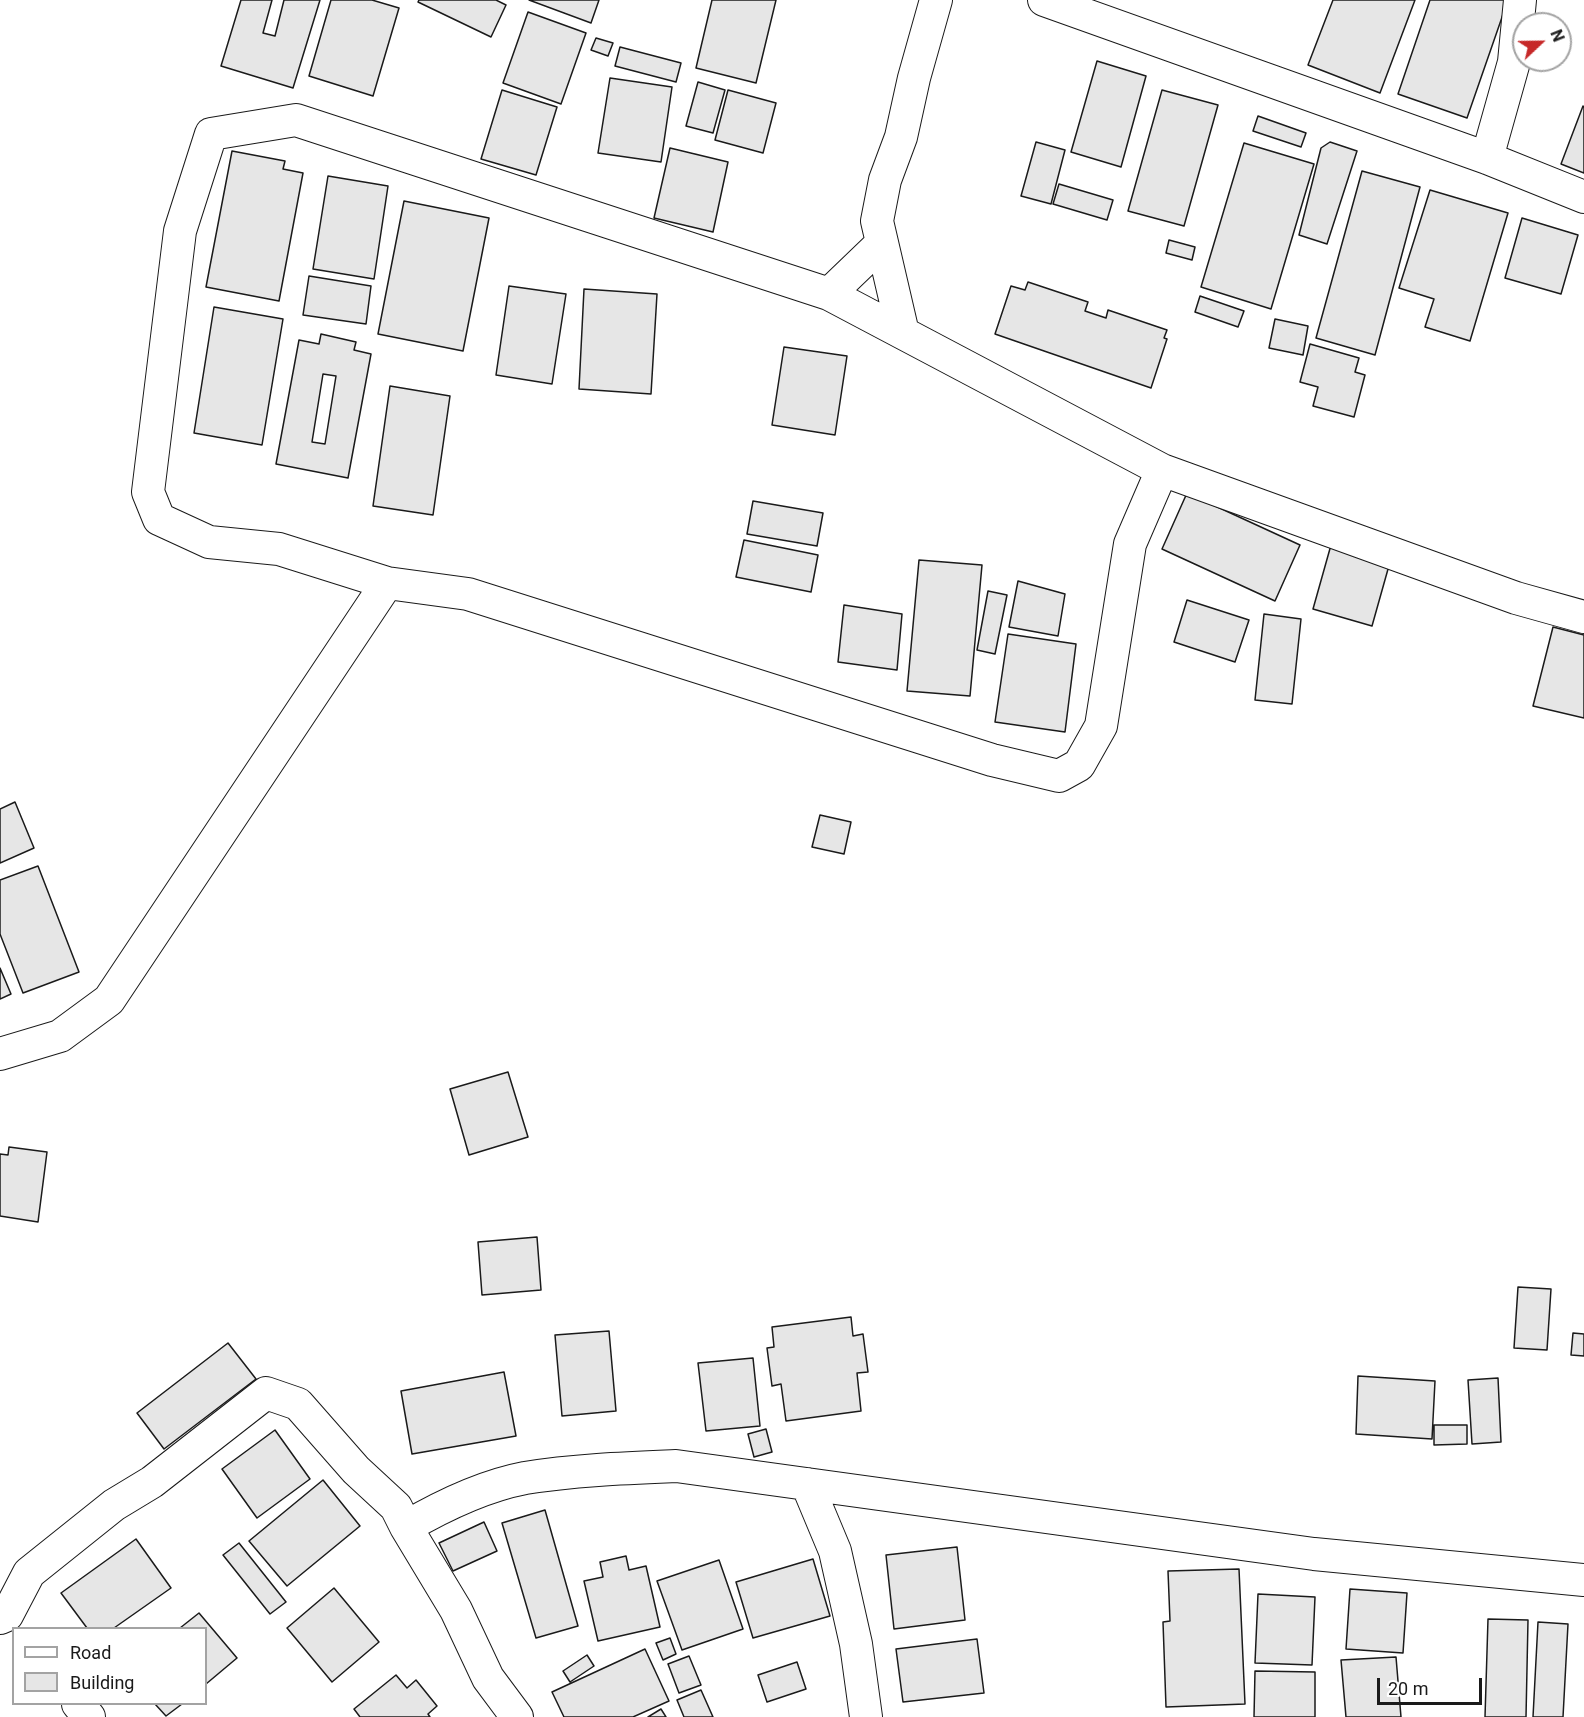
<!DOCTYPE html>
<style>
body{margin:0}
#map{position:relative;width:1584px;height:1717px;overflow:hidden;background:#fff;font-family:Roboto,sans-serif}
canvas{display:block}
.legend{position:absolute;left:12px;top:1627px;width:195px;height:78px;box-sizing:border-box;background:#fff;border:2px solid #a3a3a3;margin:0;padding:8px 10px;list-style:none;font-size:18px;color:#1a1a1a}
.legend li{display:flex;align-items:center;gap:12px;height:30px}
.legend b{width:30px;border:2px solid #a3a3a3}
.north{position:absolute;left:1512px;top:12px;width:60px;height:60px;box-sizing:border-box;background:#fff;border:2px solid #a3a3a3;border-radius:50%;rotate:68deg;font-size:16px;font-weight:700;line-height:24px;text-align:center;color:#1a1a1a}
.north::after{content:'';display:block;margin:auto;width:21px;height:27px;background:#c62828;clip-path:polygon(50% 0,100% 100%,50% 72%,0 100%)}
.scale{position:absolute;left:1377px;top:1678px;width:105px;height:27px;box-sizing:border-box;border:3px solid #1a1a1a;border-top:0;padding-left:8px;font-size:18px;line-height:21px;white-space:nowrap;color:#1a1a1a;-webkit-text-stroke:4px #fff;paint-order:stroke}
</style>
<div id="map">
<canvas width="1584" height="1717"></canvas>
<ul class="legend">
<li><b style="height:8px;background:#fff"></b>Road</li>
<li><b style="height:16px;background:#e6e6e6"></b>Building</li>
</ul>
<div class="north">N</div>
<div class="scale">20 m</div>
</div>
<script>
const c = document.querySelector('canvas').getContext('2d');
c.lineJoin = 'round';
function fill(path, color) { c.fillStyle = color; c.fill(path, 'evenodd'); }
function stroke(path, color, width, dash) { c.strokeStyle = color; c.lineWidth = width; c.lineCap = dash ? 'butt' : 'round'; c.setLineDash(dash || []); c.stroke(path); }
const building = new Path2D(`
 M 241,0 L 272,0 L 263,33 L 275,36 L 284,0 L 320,0 L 293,88 L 221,66 Z
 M 331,0 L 372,0 L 399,8 L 373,96 L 309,76 Z
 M 419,0 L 496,0 L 506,5 L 491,37 L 418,2 Z
 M 529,0 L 599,0 L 591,23 Z
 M 712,0 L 776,0 L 756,83 L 696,68 Z
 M 1333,0 L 1415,0 L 1380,93 L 1308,65 Z
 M 1430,0 L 1508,0 L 1467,118 L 1398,94 Z
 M 528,12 L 586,33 L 561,104 L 503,83 Z
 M 596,38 L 613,43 L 608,56 L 591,50 Z
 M 620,47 L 681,63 L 676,82 L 615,66 Z
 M 1097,61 L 1146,76 L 1121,167 L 1071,152 Z
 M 610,78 L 672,87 L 661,162 L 598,153 Z
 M 698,82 L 725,90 L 713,133 L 686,126 Z
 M 502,90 L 557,107 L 536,175 L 481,159 Z
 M 728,90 L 776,103 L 763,153 L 715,140 Z
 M 1162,90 L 1218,105 L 1184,226 L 1128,211 Z
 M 1583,106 L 1584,107 L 1584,173 L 1561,164 Z
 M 1258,116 L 1306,133 L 1301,147 L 1253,131 Z
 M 1036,142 L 1065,150 L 1051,204 L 1021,196 Z
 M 1330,142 L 1357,151 L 1327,244 L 1299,235 L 1321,148 Z
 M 1244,143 L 1314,164 L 1271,309 L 1201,287 Z
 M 670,148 L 728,162 L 713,232 L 654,218 Z
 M 232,151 L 285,161 L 283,169 L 303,173 L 279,301 L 206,287 Z
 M 1362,171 L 1420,187 L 1375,355 L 1316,338 Z
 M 328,176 L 388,186 L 374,279 L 313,269 Z
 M 1059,184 L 1113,200 L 1107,220 L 1053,204 Z
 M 1430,190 L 1508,213 L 1470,341 L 1425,327 L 1434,299 L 1399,288 Z
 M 404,201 L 489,218 L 463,351 L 378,334 Z
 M 1522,218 L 1578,235 L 1561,294 L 1505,278 Z
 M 1169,240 L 1195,247 L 1192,260 L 1166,253 Z
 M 309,276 L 371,286 L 366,324 L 303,315 Z
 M 1028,282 L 1088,302 L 1085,311 L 1106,318 L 1108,310 L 1167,330 L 1164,338 L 1167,339 L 1151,388 L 995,334 L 1011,286 L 1025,290 Z
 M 509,286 L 566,294 L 552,384 L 496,375 Z
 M 584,289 L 657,294 L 651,394 L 579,389 Z
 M 1200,296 L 1244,311 L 1238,327 L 1195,312 Z
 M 214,307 L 283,319 L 262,445 L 194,433 Z
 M 1275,319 L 1308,326 L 1303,355 L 1269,348 Z
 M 321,334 L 356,342 L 354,350 L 371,354 L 348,478 L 276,464 L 299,340 L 319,344 ZM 323,374 L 336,376 L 325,444 L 312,442 Z
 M 1310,344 L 1359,358 L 1355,372 L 1365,375 L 1354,417 L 1313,406 L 1318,387 L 1300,382 Z
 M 784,347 L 847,356 L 835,435 L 772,425 Z
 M 390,386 L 450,396 L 433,515 L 373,506 Z
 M 1187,493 L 1300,545 L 1275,601 L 1162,549 Z
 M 753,501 L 823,513 L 817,546 L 747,534 Z
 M 744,540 L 818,555 L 811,592 L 736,577 Z
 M 1331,545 L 1390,562 L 1372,626 L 1313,609 Z
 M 919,560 L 982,565 L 970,696 L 907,691 Z
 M 1018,581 L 1065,594 L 1058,636 L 1009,627 Z
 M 988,591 L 1007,595 L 995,654 L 977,650 Z
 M 1187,600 L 1249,620 L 1235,662 L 1174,642 Z
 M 844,605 L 902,614 L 897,670 L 838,662 Z
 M 1264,614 L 1301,619 L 1292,704 L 1255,700 Z
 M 1553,627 L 1584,635 L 1584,718 L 1533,706 Z
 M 1008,634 L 1076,644 L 1065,732 L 995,722 Z
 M 15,802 L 34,848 L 0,863 L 0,809 Z
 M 820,815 L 851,822 L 844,854 L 812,847 Z
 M 38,866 L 79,972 L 23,993 L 0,934 L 0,880 Z
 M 0,968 L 11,994 L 0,999 Z
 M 508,1072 L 528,1137 L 469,1155 L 450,1089 Z
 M 9,1147 L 47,1152 L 38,1222 L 0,1216 L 0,1154 L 8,1155 Z
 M 537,1237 L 541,1290 L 482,1295 L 478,1242 Z
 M 1518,1287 L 1551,1289 L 1547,1350 L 1514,1348 Z
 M 851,1317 L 853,1336 L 863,1334 L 868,1372 L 857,1373 L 861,1411 L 786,1421 L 781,1384 L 772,1386 L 767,1348 L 774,1347 L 772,1327 Z
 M 609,1331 L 616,1411 L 562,1416 L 555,1335 Z
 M 1573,1333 L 1584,1334 L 1584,1356 L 1571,1355 Z
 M 228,1343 L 256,1379 L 164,1449 L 137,1413 Z
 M 753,1358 L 760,1426 L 706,1431 L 698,1363 Z
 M 504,1372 L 516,1436 L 412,1454 L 401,1391 Z
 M 1358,1376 L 1435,1381 L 1432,1439 L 1356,1434 Z
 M 1498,1378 L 1501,1442 L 1472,1444 L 1468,1380 Z
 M 1434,1425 L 1467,1425 L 1467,1444 L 1434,1445 Z
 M 766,1429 L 772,1452 L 754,1457 L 748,1434 Z
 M 275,1430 L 310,1479 L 257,1518 L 222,1469 Z
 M 323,1480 L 360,1526 L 287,1586 L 249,1541 Z
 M 545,1510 L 578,1626 L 536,1638 L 502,1523 Z
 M 484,1522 L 497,1551 L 453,1571 L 439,1543 Z
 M 136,1539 L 171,1588 L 114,1628 L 87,1628 L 61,1593 Z
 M 239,1543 L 286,1602 L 270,1614 L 223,1555 Z
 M 957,1547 L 965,1620 L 894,1629 L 886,1555 Z
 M 626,1556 L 629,1570 L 646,1566 L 660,1627 L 598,1641 L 584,1581 L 603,1577 L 600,1562 Z
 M 813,1559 L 830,1616 L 753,1638 L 736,1582 Z
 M 719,1560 L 743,1629 L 682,1650 L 657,1581 Z
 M 1239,1569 L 1245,1704 L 1166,1707 L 1163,1622 L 1170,1621 L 1168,1571 Z
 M 334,1588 L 379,1642 L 332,1682 L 287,1628 Z
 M 1350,1589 L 1407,1593 L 1403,1653 L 1346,1649 Z
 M 1258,1594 L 1315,1597 L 1312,1665 L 1255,1663 Z
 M 199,1613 L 237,1658 L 206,1684 L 206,1628 L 180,1628 Z
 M 1488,1619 L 1528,1620 L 1526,1717 L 1485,1717 Z
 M 1538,1622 L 1568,1624 L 1563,1717 L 1533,1717 Z
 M 670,1638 L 676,1654 L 663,1660 L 656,1643 Z
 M 977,1639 L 984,1693 L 903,1702 L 896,1649 Z
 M 645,1649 L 669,1701 L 633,1717 L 564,1717 L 552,1692 Z
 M 587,1655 L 594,1666 L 570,1682 L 563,1671 Z
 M 689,1656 L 701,1685 L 679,1693 L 668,1664 Z
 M 1396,1657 L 1401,1717 L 1346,1717 L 1341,1660 Z
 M 797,1662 L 806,1689 L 767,1702 L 758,1675 Z
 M 1255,1671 L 1315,1672 L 1315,1717 L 1254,1717 Z
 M 396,1675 L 407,1688 L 416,1680 L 437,1706 L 428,1714 L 430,1717 L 360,1717 L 354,1709 Z
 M 701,1690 L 713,1717 L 684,1717 L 677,1700 Z
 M 155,1704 L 182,1704 L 166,1716 Z
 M 661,1709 L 666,1717 L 648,1717 Z`);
const minor = new Path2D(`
 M 1044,0 L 1487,158 L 1584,197
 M 1487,158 L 1514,62 L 1520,0
 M 829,294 L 881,244
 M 903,333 L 877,221 L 885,180 L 901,137 L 914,78 L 936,0
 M 1162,470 L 1130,544 L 1101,726 L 1079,765 L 1059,776 L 992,760 L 468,594 L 387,583 L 279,549 L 209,542 L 159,519 L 148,492 L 180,231 L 211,134 L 296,120 L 829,294 L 1162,470 L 1516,598 L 1584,617
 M 0,1054 L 60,1036 L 109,1000 L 387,583
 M 807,1484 L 835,1551 L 856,1644 L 866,1717
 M 406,1527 L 456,1610 L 488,1678 L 517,1717
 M 0,1618 L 7,1615 L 29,1573 L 114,1505 L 152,1482 L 266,1393 L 298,1404 L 356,1470 L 396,1507 L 406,1527 C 442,1506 483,1486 525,1478 C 573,1470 627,1468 676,1466 L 1314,1554 L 1584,1580
 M 78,1704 L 89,1717`);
fill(building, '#e6e6e6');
stroke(building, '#1a1a1a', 1.5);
stroke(minor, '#1a1a1a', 34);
stroke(minor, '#fff', 32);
</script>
